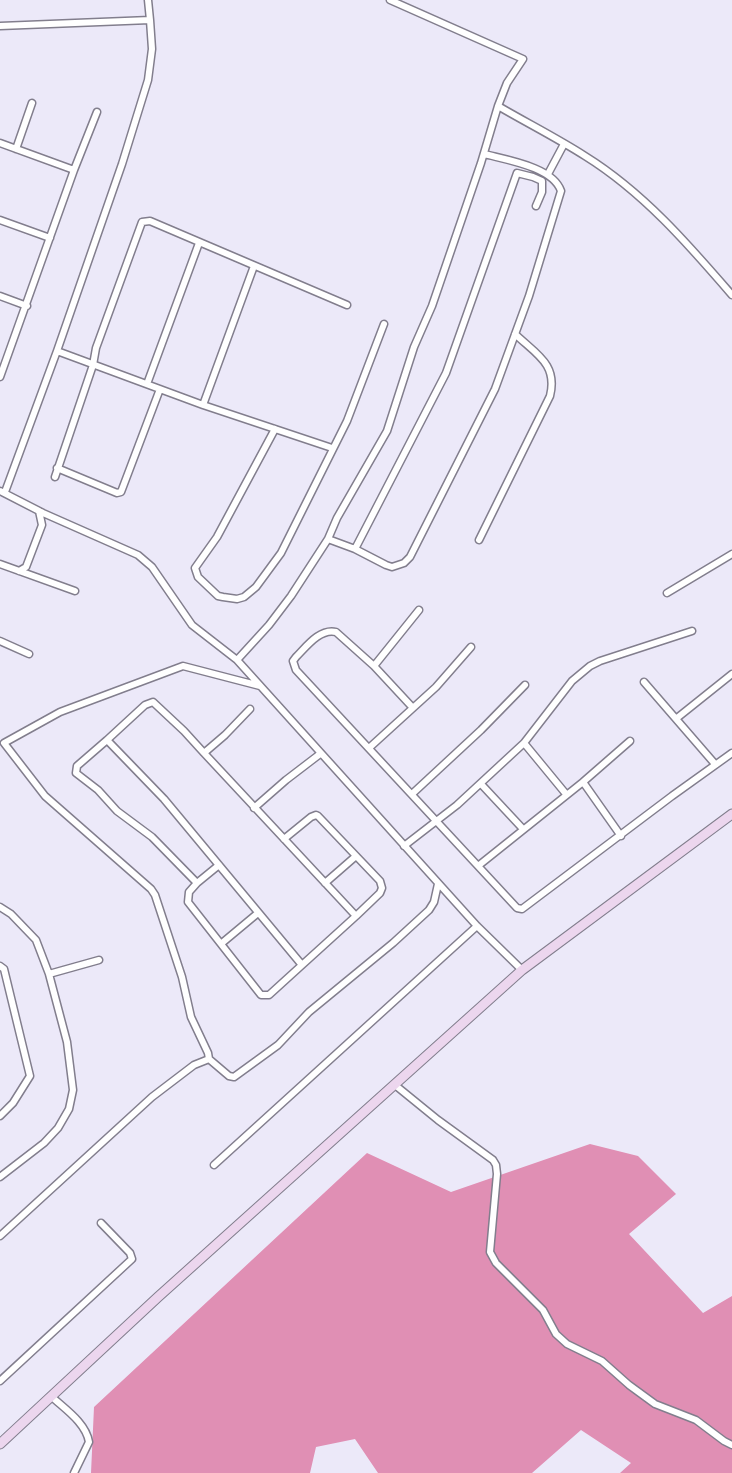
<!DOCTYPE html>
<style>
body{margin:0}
canvas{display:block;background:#ece9f9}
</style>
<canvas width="732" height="1473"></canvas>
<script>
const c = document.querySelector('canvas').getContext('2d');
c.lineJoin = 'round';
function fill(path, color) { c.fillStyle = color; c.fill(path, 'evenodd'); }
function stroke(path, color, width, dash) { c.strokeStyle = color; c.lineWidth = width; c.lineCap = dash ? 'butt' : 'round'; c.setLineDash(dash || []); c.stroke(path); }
const forest = new Path2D(`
 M 590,1144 L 638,1156 L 676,1194 L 629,1234 L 703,1313 L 732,1296 L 732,1473 L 620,1473 L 631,1463 L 581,1430 L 532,1473 L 378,1473 L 355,1439 L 316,1447 L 310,1473 L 91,1473 L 94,1407 L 367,1153 L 451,1192 Z`);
const minor = new Path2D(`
 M 0,26 L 150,20 L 148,0
 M 498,106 C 527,123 557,138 585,156 C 643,192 688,244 732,295
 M 0,143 L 74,170
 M 16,149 L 32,103
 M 548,174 L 564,144
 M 0,220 L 50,238
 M 0,296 L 27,306
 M 57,351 L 203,405 L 332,448
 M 0,377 L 74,170 L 97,112
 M 147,384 L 199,243
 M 203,405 L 254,266
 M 275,429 L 217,537 L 195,568 L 198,577 L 218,596 L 223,597 L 237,599 L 244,597 L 256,587 L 281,553 L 347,421 L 384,324
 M 57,468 L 117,493 L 121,492 L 160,389
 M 55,477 L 93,365 L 96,348 L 142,222 L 150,221 L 347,305
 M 0,491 L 43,513 L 138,555 L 152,567 L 192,625 L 237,660 L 477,926 L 522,970
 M 5,492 L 57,351 L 122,164 L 148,80 L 152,49 L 150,20
 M 328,539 L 355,549 L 386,565 L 392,567 L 404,563 L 410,557 L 495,389 L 529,296 L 561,191 C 553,167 507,160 484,154
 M 479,540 L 550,396 C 558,364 536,354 515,334
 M 355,549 L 446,373 L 517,173 L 533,177 L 542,181 L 542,192 L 536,206
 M 0,564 L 75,591
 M 19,571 L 26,567 L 42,525 L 39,511
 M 667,593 L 732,554
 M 0,641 L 29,654
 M 237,660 L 269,625 L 291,596 L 328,539 L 337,518 L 387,431 L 414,347 L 432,306 L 481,163 L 498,106 L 507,83 L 523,59 L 390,0
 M 374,666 L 419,610
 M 644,682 L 715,764
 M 413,708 L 374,666 L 336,632 C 320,628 306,647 296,657 L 293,661 L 296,670 L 517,908 L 522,909 L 672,796 L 732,753
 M 250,709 L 225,735 L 204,753 L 356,916 L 380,893 L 382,888 L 380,881 L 318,816 L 316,815 L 311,817 L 284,839
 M 677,718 L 732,674
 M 107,740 L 77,766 L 76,773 L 98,790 L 117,811 L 152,837 L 197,883 L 219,865
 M 524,743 L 566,794
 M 369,748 L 436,687 L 471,647
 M 204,753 L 184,731 L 153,702 L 145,705 L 107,740 L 164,799 L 302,965 L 356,916
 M 583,782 L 621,836
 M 481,784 L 523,829
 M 412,794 L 481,730 L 525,685
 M 254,808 L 286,780 L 320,754
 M 404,846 L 457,805 L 524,743 L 572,681 L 590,666 L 600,661 L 692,631
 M 478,866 L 583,782 L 630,741
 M 197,883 L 189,892 L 188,902 L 261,995 L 269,995 L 302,965
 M 325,883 L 356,856
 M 0,907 L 11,914 L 36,940 L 49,974 L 67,1042 L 73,1090 L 69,1109 L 58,1128 L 44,1143 L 0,1177
 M 222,943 L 258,913
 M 0,966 L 4,969 L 30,1076 L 13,1103 L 0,1116
 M 49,974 L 99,960
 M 209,1059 L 208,1053 L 191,1017 L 182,977 L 155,895 L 151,889 L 45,796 L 4,743 L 60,712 L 183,666 L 260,686
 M 395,1085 L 438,1120 L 493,1160 L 496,1165 L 497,1174 L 490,1252 L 496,1263 L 543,1310 L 556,1334 L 567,1344 L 602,1361 L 629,1385 L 655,1404 L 696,1420 L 724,1441 L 732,1445
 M 214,1165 L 477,926
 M 0,1236 L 152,1097 L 194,1065 L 209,1059 L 229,1076 L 234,1077 L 278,1045 L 309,1012 L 393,943 L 429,910 L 434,902 L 438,884
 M 0,1381 L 132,1259 L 130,1253 L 101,1223
 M 52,1397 C 65,1409 86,1423 89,1442 L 74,1473`);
const secondary = new Path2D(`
 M 0,1444 L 158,1297 L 522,970 L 732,814`);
fill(forest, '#e08fb4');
stroke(minor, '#827e8d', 9);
stroke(secondary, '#827e8d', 11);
stroke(minor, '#fff', 6);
stroke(secondary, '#ecd6ee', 9);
</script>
